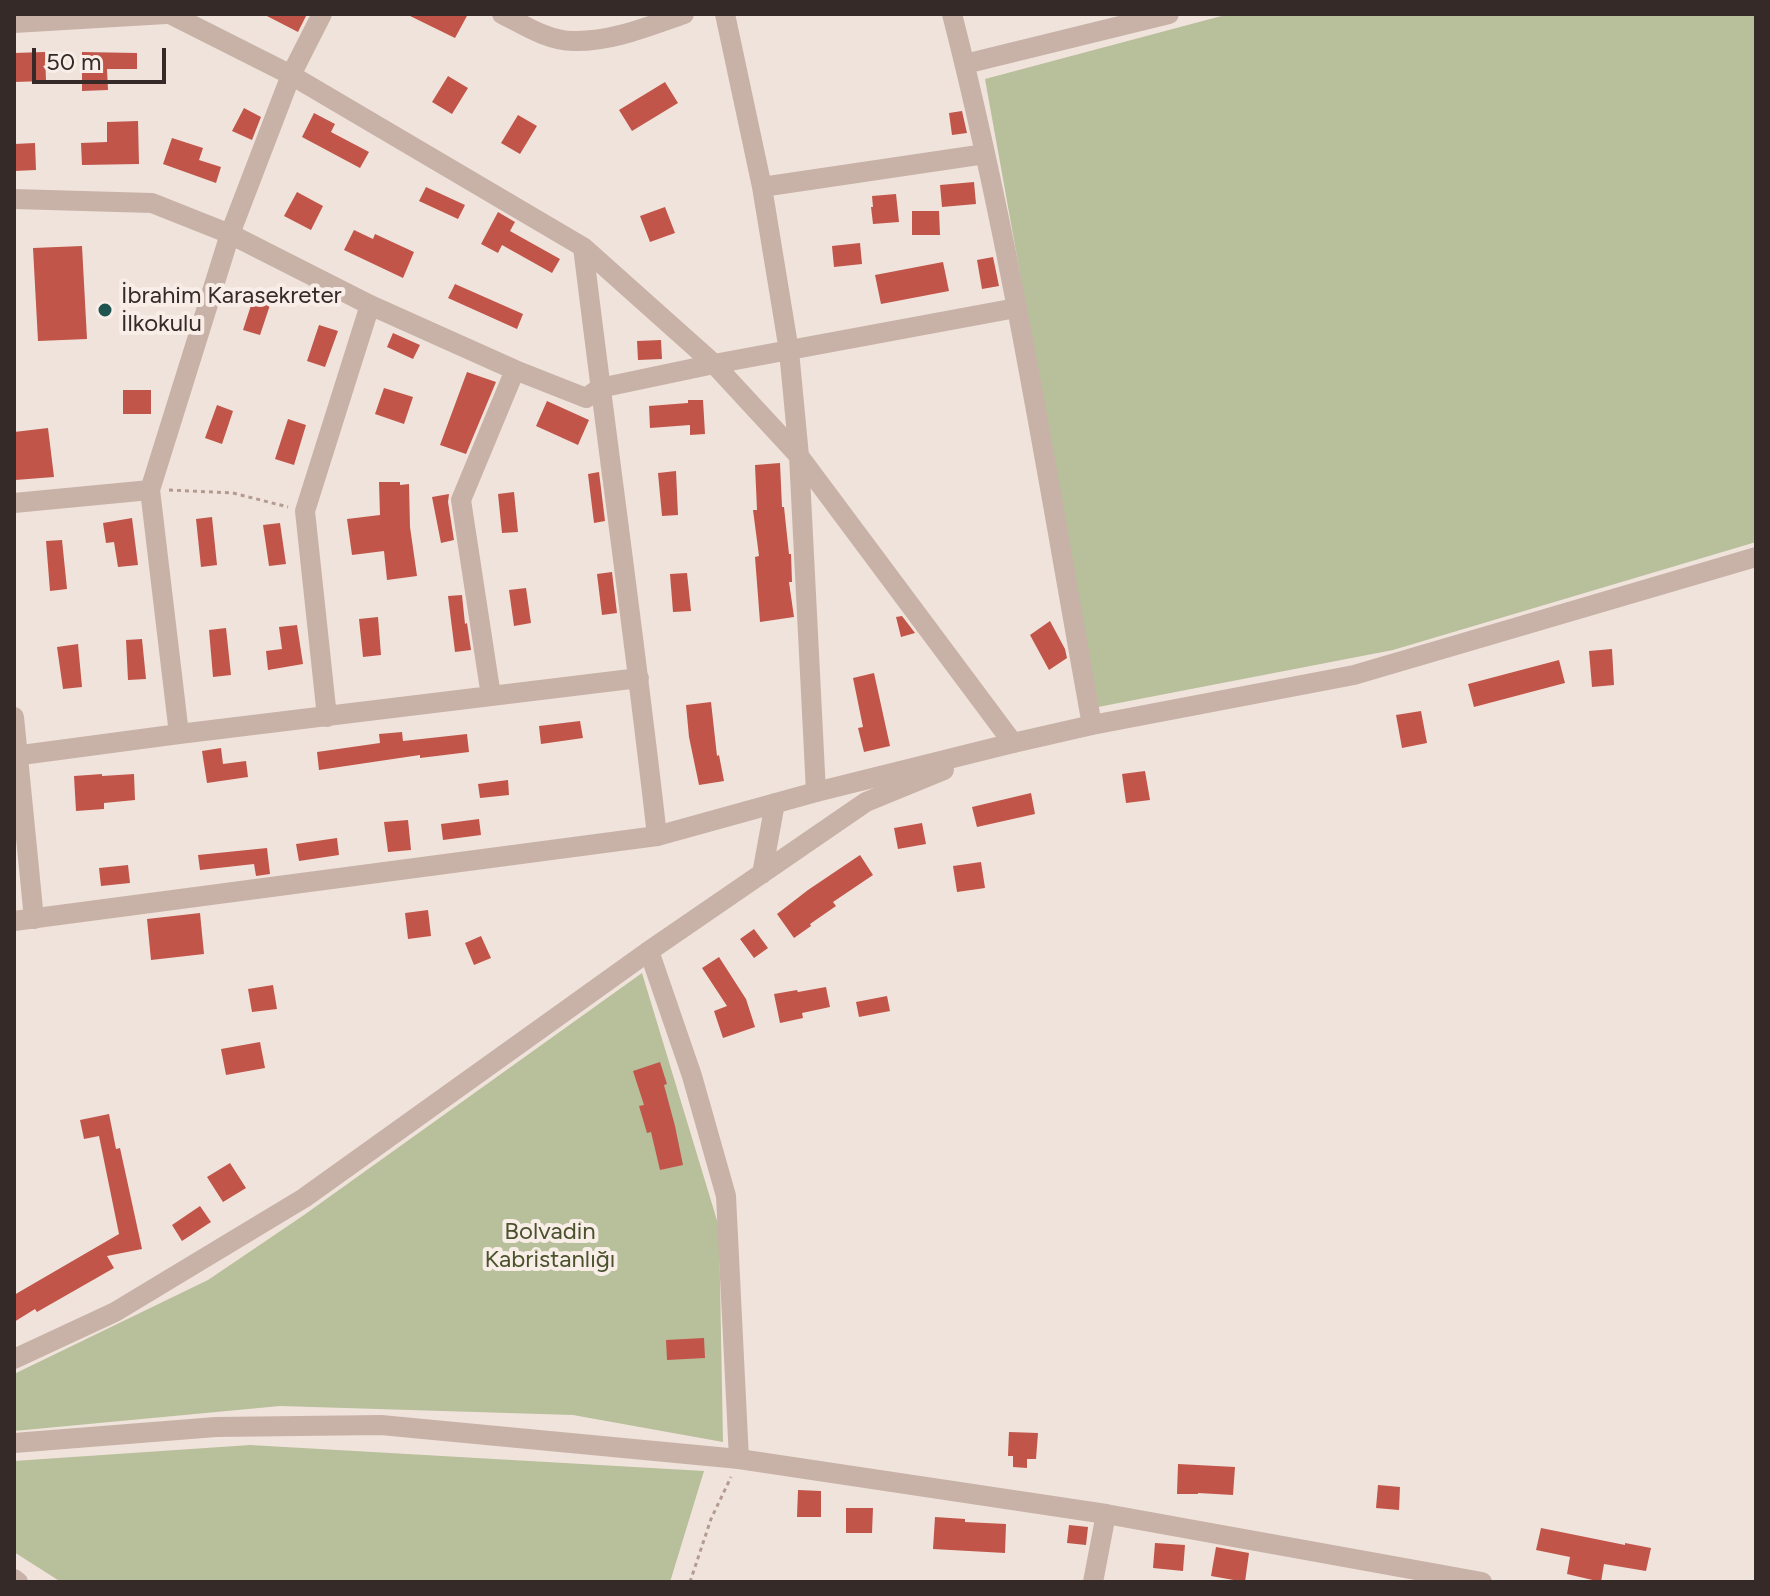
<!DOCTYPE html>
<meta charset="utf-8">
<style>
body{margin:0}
#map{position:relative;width:1770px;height:1596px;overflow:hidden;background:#f0e3db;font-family:Figtree,sans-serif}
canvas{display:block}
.frame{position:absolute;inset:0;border:16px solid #352a27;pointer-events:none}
.scale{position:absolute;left:32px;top:48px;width:134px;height:36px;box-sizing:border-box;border:4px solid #352a27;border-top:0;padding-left:10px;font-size:24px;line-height:28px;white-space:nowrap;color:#352a27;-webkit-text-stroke:6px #f8eee7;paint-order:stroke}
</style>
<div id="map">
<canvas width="1770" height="1596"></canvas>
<div class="frame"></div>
<div class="scale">50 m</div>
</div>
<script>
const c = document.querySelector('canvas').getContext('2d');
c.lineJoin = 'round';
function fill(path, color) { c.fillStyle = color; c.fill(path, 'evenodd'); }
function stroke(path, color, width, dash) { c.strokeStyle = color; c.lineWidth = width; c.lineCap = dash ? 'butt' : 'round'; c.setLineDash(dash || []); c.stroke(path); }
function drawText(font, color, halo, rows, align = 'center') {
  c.font = font + ' Figtree,sans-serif'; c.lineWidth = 8; c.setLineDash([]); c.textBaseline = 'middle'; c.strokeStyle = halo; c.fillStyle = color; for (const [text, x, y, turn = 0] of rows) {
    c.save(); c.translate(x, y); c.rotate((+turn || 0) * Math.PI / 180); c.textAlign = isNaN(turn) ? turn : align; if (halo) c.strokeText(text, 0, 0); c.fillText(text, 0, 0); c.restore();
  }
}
const green = new Path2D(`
 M 1229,14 L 1756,14 L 1756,542 L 1393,650 L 1098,707 L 985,79 Z
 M 642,973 L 719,1227 L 723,1442 L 573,1415 L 280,1406 L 14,1431 L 14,1374 L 208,1280 L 304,1215 Z
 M 250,1445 L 704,1471 L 670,1582 L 61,1582 L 14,1552 L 14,1461 Z`);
const building = new Path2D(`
 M 263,14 L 307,14 L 298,32 Z
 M 406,14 L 468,14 L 455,38 Z
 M 45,52 L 46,81 L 14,82 L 14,53 Z
 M 82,52 L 137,53 L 137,69 L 107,69 L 108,90 L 82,91 Z
 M 448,76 L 468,88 L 452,114 L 432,102 Z
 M 665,82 L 678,103 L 632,131 L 619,110 Z
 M 244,108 L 261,117 L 252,140 L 232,131 Z
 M 962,111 L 967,133 L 952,135 L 949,113 Z
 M 314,113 L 335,124 L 331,132 L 369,152 L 360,168 L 302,137 Z
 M 518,115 L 537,126 L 520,154 L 501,143 Z
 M 138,121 L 139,164 L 82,165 L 81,143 L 107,142 L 107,122 Z
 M 172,138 L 203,148 L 199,160 L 221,167 L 216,183 L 163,164 Z
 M 35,143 L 36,170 L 14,171 L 14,144 Z
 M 974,182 L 976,204 L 942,207 L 940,185 Z
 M 426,187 L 465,205 L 458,219 L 419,201 Z
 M 297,192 L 323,206 L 311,230 L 284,216 Z
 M 896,194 L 899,222 L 873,224 L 871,207 L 873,207 L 872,196 Z
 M 665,207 L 675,233 L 650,242 L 640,216 Z
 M 912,211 L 939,211 L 940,235 L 912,235 Z
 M 498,212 L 515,222 L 510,231 L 560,259 L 552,273 L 502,245 L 498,253 L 481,244 Z
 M 354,230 L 373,239 L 375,234 L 414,252 L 403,278 L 344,250 Z
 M 860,243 L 862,264 L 834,267 L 832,246 Z
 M 82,246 L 87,339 L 38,341 L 33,248 Z
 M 993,257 L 999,286 L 982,289 L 977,260 Z
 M 943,262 L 949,291 L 881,304 L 875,275 Z
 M 455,284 L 523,314 L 517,329 L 448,298 Z
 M 255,293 L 272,299 L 260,335 L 243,330 Z
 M 319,325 L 338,331 L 325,367 L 307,361 Z
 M 393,333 L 420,345 L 413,359 L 387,347 Z
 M 661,340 L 662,359 L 638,360 L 637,341 Z
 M 467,372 L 496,382 L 466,454 L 440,445 Z
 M 384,388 L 413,397 L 404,424 L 375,414 Z
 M 123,390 L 151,390 L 151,414 L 123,414 Z
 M 688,400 L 703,400 L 705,434 L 690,435 L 690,425 L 650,428 L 649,406 L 688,403 Z
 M 547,401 L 589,420 L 578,445 L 536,426 Z
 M 217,405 L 233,411 L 222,444 L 205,438 Z
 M 288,419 L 306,425 L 294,465 L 275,459 Z
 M 48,428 L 54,477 L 15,480 L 14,432 Z
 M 780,463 L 782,507 L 784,507 L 789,554 L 791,554 L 792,582 L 789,582 L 794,617 L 760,622 L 755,557 L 759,556 L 753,510 L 757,510 L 755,465 Z
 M 676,471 L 678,515 L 662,516 L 658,473 Z
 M 599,472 L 605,521 L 594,523 L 588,474 Z
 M 379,482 L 400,482 L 400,485 L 409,484 L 410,527 L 417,576 L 387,580 L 384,551 L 352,555 L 347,519 L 380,515 Z
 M 514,492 L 518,532 L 502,533 L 498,494 Z
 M 449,494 L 448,502 L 454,540 L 441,543 L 432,497 Z
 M 212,517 L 217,565 L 201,567 L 196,519 Z
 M 132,518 L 138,565 L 118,567 L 114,542 L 106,543 L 103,523 Z
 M 280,523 L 286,564 L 269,566 L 263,525 Z
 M 62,540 L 67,589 L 50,591 L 46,541 Z
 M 612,572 L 617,613 L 602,615 L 597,574 Z
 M 687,573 L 691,611 L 673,612 L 670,574 Z
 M 526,588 L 531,623 L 514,626 L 509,590 Z
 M 462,595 L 465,624 L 467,623 L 471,650 L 455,652 L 448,596 Z
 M 902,616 L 915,633 L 901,637 L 896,617 Z
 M 378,617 L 381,655 L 363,657 L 359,619 Z
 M 1050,621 L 1065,649 L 1067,658 L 1049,670 L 1030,635 Z
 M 297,625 L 303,664 L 268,670 L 266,651 L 282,649 L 279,627 Z
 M 226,628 L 231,675 L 213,677 L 209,630 Z
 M 142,639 L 146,679 L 128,680 L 126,640 Z
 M 78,644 L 82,687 L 63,689 L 57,647 Z
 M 1612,649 L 1614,685 L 1592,687 L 1589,651 Z
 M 1559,660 L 1565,683 L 1474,707 L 1468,684 Z
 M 874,673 L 890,746 L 864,752 L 858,728 L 863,727 L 853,678 Z
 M 711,702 L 717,756 L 719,755 L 724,781 L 699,785 L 689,737 L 686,705 Z
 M 1421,711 L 1427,743 L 1402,748 L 1396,715 Z
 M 580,721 L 583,738 L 541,744 L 539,726 Z
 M 402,732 L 403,741 L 467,734 L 469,752 L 420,758 L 420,755 L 319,770 L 317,752 L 380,743 L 379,734 Z
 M 221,748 L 223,764 L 246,761 L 248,777 L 207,783 L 202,751 Z
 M 1145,771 L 1150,800 L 1126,803 L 1122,774 Z
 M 102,774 L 102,776 L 134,774 L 135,800 L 104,803 L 104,809 L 76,811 L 74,776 Z
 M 508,780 L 509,795 L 480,798 L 478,784 Z
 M 1031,793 L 1035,814 L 977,827 L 972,807 Z
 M 479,819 L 481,835 L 443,840 L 441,824 Z
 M 408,820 L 411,850 L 388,852 L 384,822 Z
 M 922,823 L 926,844 L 898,849 L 894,828 Z
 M 337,838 L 339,855 L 299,861 L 296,844 Z
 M 267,848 L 270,874 L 256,876 L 254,864 L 200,870 L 198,855 Z
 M 860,855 L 873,875 L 833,902 L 836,906 L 810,924 L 811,926 L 794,938 L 777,914 L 808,890 Z
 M 981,862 L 985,888 L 957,892 L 953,866 Z
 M 128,865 L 130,883 L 101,886 L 99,868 Z
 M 428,910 L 431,936 L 408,939 L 405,913 Z
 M 200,913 L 204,954 L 151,960 L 147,919 Z
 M 754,929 L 768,948 L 754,958 L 740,939 Z
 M 481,936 L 491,958 L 474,965 L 465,943 Z
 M 719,957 L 746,999 L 755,1027 L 723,1038 L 714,1011 L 727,1006 L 702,968 Z
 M 273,985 L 277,1009 L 252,1012 L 248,989 Z
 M 826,987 L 830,1007 L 802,1013 L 803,1018 L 780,1023 L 774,994 L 797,990 L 798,992 Z
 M 887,996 L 890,1011 L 859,1017 L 856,1002 Z
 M 260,1042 L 265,1068 L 226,1075 L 221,1049 Z
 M 660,1062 L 667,1084 L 664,1085 L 675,1126 L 683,1165 L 660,1170 L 651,1132 L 647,1133 L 639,1106 L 644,1105 L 633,1071 Z
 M 109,1114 L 116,1149 L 120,1148 L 142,1249 L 107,1256 L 114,1268 L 37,1312 L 35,1309 L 14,1322 L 14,1295 L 119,1234 L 99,1136 L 84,1139 L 80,1120 Z
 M 230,1163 L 246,1188 L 223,1202 L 207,1177 Z
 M 200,1206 L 211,1222 L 182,1241 L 172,1225 Z
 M 704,1338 L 705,1358 L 667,1360 L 666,1340 Z
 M 1009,1432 L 1038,1433 L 1036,1459 L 1027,1459 L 1027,1468 L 1013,1467 L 1013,1456 L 1008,1456 Z
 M 1178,1464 L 1235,1467 L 1233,1495 L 1198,1493 L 1198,1494 L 1177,1494 Z
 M 1378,1485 L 1400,1487 L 1399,1510 L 1376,1508 Z
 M 798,1490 L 821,1491 L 821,1517 L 797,1517 Z
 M 846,1508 L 873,1508 L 872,1533 L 846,1533 Z
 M 935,1517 L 965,1519 L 965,1522 L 1006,1524 L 1005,1553 L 933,1549 Z
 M 1069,1525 L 1088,1527 L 1086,1545 L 1067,1543 Z
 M 1541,1528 L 1625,1545 L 1625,1543 L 1651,1548 L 1646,1571 L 1604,1564 L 1601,1582 L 1567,1574 L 1570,1557 L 1536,1550 Z
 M 1155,1543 L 1185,1545 L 1183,1571 L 1153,1568 Z
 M 1216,1547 L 1249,1553 L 1245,1582 L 1211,1576 Z`);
const path = new Path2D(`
 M 169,490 L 233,493 L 288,507
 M 690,1582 L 711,1519 L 731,1477`);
const minor = new Path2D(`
 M 170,14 L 291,75 L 583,247 L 714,364 L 799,456 L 1013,743
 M 502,14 C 524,25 548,41 573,41 C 612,42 649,26 684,14
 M 725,14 L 762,187 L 789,351 L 799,456 L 816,792
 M 952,14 C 1012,248 1049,488 1092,725
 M 14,23 L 166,14
 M 965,64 L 1169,14
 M 762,187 L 985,154
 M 14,199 L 152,203 L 230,234 L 370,305 L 515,370 L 586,398 L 600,388 L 714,364 L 1016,308
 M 583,247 C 607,444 635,640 657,836
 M 14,503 L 150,490
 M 491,696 L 461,500 L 515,370
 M 14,717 L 34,919
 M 327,717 L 305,511 L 370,305
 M 179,734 L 150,490 L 230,234 L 291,75 L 322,14
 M 14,756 L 179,734 L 639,678
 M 649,951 L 692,1076 L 726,1196 L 739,1459
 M 1093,1582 L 1106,1514`);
const tertiary = new Path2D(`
 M 762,874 L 775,803
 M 14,921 L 657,836 L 816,792 L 1013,743 L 1092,725 L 1354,675 L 1756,557
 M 14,1359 L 115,1312 L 304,1198 L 649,951 L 866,802 L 944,770
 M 14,1443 L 216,1427 L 381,1425 L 739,1459 L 1106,1514 L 1482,1582
 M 14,1579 L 18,1582`);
const markers = [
 [105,310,8,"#1f5450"]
];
const poiNames = [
 ["İbrahim Karasekreter",121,296],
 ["İlkokulu",121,324]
];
const parkNames = [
 ["Bolvadin",550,1232],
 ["Kabristanlığı",550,1260]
];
fill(green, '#b8bf9b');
fill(building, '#c15549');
stroke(path, '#b49b91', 3, [4, 4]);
stroke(minor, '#c8b2a7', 20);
stroke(tertiary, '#c8b2a7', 20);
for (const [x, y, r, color] of markers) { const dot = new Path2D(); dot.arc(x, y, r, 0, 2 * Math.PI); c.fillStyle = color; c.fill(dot); stroke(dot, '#f8eee7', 3); }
drawText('24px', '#352a27', '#f8eee7', poiNames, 'left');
drawText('24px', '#49522c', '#f8eee7', parkNames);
</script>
